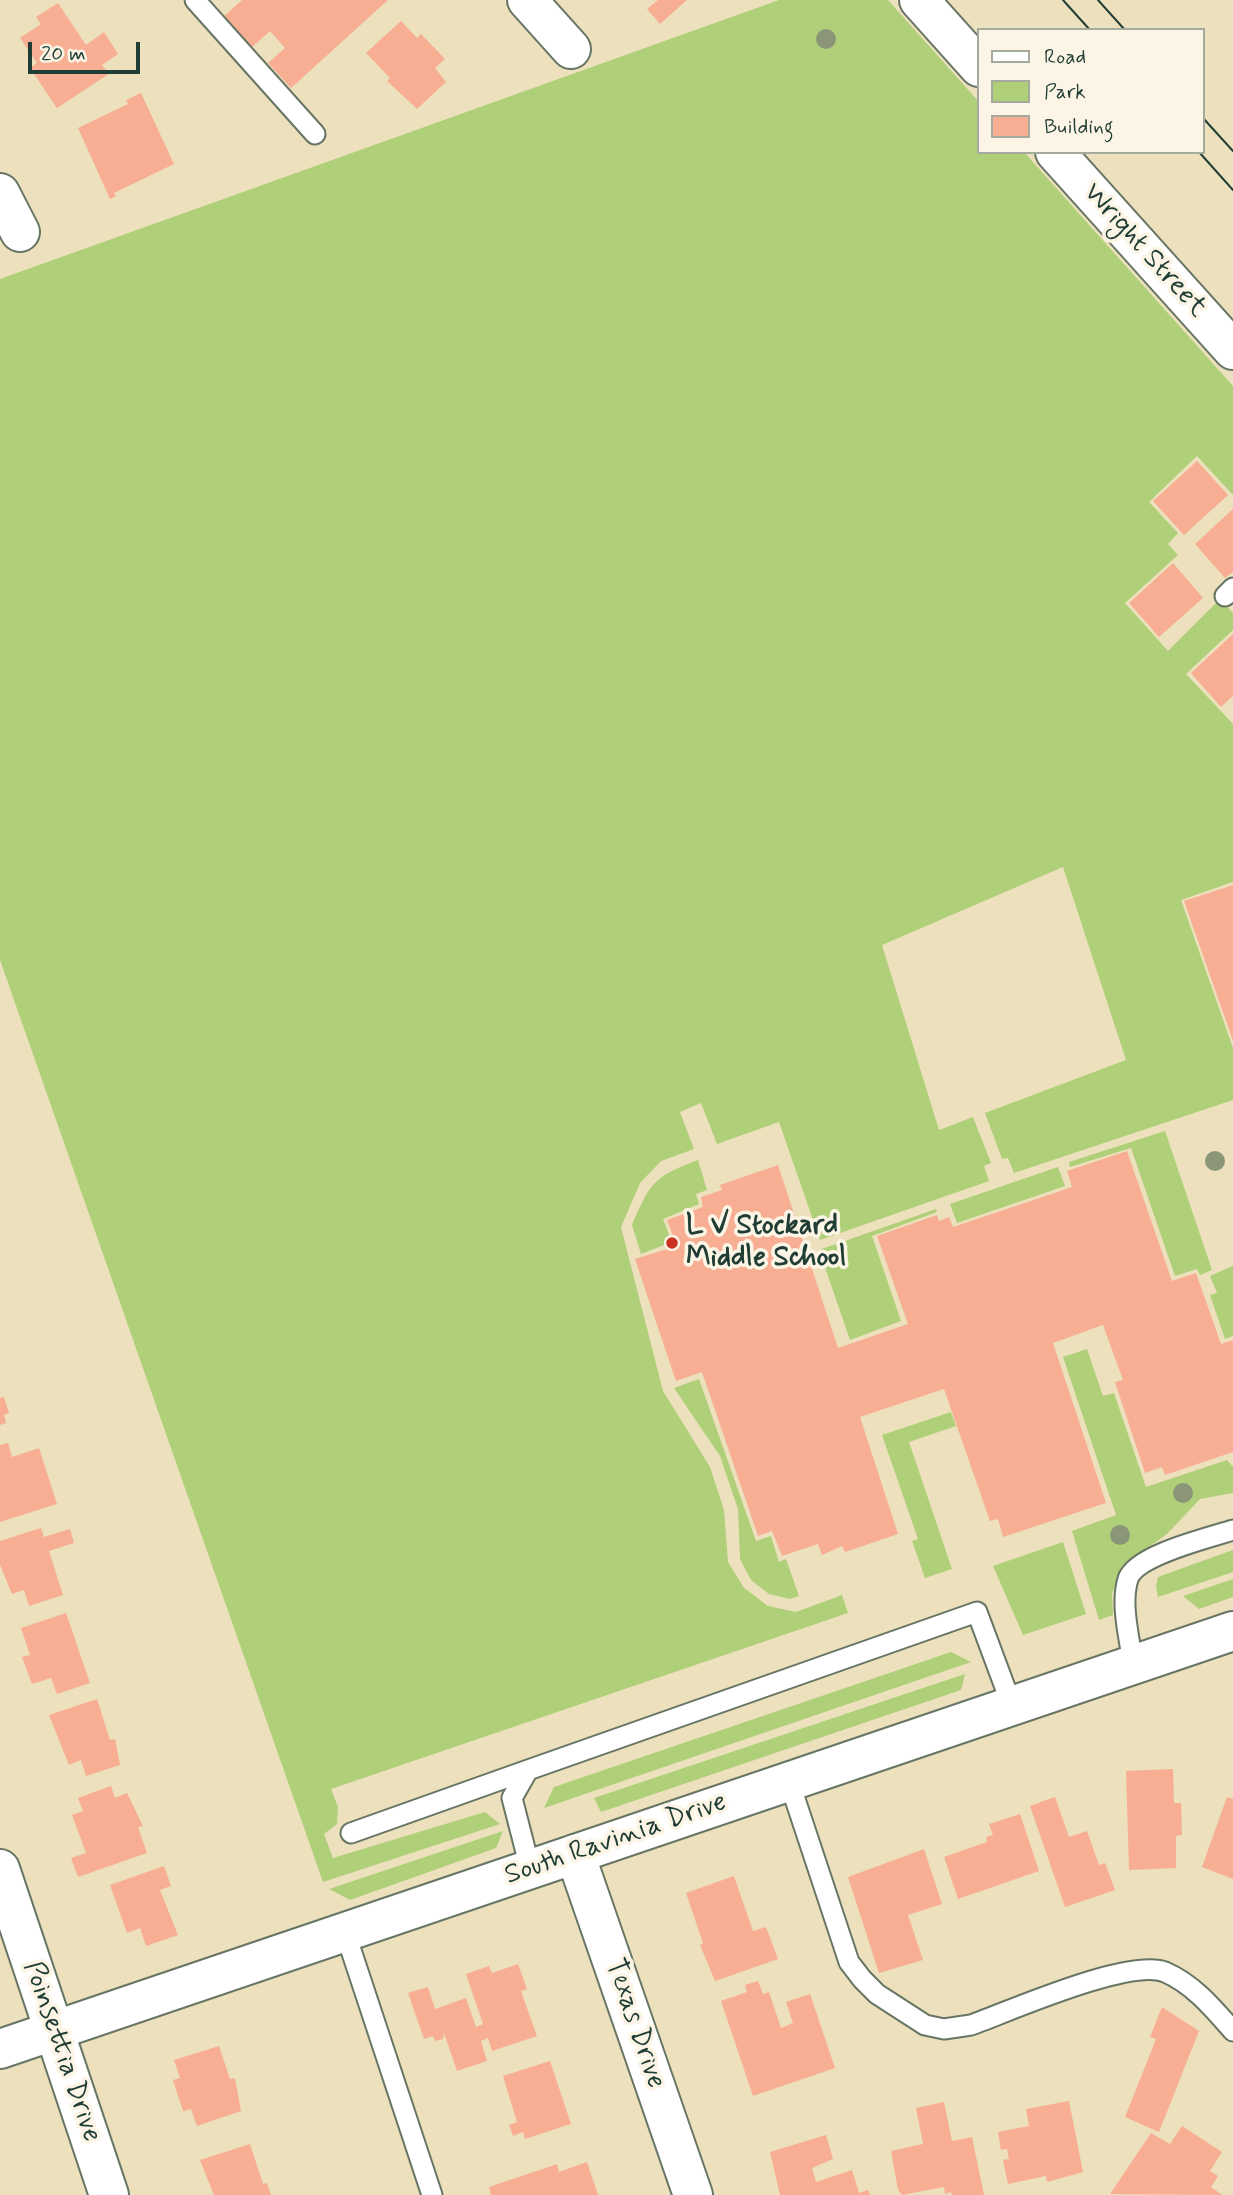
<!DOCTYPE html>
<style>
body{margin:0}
#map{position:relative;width:1233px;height:2195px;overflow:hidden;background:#ece0bd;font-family:Mynerve,sans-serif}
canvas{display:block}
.legend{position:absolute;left:977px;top:28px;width:228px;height:126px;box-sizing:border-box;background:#fcf5e5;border:2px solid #a4ab9e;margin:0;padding:9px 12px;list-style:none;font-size:21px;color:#1f3d34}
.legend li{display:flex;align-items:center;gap:14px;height:35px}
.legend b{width:35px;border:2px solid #a4ab9e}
.scale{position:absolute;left:28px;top:42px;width:112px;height:32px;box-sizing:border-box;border:4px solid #1f3d34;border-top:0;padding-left:9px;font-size:21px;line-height:24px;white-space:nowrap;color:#1f3d34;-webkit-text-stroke:5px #fcf5e5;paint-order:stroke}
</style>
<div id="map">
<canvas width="1233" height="2195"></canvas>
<ul class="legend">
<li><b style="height:9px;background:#fff"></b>Road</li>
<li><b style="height:19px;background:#afd078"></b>Park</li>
<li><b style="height:19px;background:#f7ae93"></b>Building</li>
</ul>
<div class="scale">20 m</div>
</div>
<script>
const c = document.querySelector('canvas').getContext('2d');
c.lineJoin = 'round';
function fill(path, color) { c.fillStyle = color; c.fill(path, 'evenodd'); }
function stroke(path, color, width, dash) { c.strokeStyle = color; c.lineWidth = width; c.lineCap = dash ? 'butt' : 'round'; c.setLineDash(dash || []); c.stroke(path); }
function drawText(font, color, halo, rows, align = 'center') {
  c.font = font + ' Mynerve,sans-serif'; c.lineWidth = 7; c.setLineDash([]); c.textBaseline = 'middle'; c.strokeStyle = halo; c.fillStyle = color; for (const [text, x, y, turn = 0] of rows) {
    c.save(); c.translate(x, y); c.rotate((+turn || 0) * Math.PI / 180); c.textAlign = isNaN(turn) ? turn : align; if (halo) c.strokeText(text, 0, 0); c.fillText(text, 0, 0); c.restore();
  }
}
const green = new Path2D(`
 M 779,0 L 888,0 L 979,102 L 979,152 L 1024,152 L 1233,386 L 1233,495 L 1197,456 L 1149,502 L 1178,533 L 1168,544 L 1178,555 L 1125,603 L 1168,651 L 1220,599 L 1233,613 L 1233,630 L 1186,674 L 1233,724 L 1233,882 L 1181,900 L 1233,1048 L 1233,1100 L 1014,1173 L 1008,1158 L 1002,1159 L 985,1113 L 1126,1060 L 1063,867 L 882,945 L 939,1130 L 973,1117 L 991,1163 L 984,1166 L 989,1181 L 820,1240 L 779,1122 L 717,1144 L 701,1103 L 680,1112 L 694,1149 L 661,1161 L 640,1183 L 621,1227 L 663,1391 L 710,1467 L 724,1510 L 728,1562 L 744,1588 L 768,1606 L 796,1612 L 842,1595 L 848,1613 L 331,1789 L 338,1807 L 337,1824 L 324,1834 L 333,1858 L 485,1812 L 500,1824 L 323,1882 L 0,960 L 0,279 Z
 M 1165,1131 L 1212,1270 L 1200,1275 L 1197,1269 L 1175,1276 L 1131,1148 L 1070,1167 L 1069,1162 Z
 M 698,1160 L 707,1190 L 696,1194 L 699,1204 L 663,1219 L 672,1242 L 641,1254 L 632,1225 C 651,1182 653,1177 698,1160 Z
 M 1058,1167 L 1065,1186 L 957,1223 L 950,1204 Z
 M 936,1209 L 937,1212 L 872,1236 L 901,1321 L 850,1340 L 819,1250 Z
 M 1233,1266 L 1233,1336 L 1225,1339 L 1210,1295 L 1217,1293 L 1210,1276 Z
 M 1087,1349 L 1103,1396 L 1114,1393 L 1146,1487 L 1227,1460 L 1233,1467 L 1233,1493 L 1200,1499 L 1167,1534 L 1122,1566 L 1112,1594 L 1113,1615 L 1099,1620 L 1072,1531 L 1116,1515 L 1063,1357 Z
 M 699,1379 L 756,1541 L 771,1536 L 779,1562 L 786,1559 L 799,1596 L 790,1599 L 769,1594 L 751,1580 L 740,1559 L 738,1509 L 720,1456 L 674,1388 Z
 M 951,1412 L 956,1426 L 909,1442 L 952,1569 L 925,1578 L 912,1541 L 918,1539 L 882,1435 Z
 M 1063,1542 L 1086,1614 L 1023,1635 L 993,1566 Z
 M 1233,1550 L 1233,1572 L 1158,1597 L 1156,1586 L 1158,1577 Z
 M 1233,1579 L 1233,1597 L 1199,1609 L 1183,1596 Z
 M 951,1652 L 971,1662 L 544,1808 L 554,1787 Z
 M 965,1674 L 961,1690 L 601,1812 L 594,1798 Z
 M 503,1831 L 496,1848 L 350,1900 L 329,1889 Z`);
const building = new Path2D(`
 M 242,0 L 388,0 L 291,88 L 268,63 L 285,48 L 270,31 L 250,49 L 222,18 Z
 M 658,0 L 687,0 L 660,24 L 647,9 Z
 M 58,3 L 86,45 L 104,32 L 118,54 L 102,65 L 109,74 L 57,108 L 30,68 L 37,63 L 20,38 L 41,24 L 36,17 Z
 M 401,21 L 417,38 L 421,34 L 445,59 L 435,68 L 446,82 L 417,109 L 387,81 L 390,78 L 366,53 Z
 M 141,93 L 174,164 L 114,193 L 116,196 L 110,199 L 78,128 L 128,104 L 126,100 Z
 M 1197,461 L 1228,495 L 1184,535 L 1153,501 Z
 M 1233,509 L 1233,572 L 1225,578 L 1195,544 Z
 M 1173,563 L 1203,598 L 1159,637 L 1129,603 Z
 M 1233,634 L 1233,696 L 1221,707 L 1191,673 Z
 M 1233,885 L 1233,1041 L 1184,901 Z
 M 1127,1151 L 1172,1281 L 1196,1273 L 1221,1344 L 1233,1340 L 1233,1452 L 1165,1475 L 1162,1467 L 1145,1473 L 1115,1382 L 1123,1380 L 1103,1325 L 1053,1343 L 1106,1503 L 1003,1537 L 998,1519 L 990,1521 L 944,1389 L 860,1417 L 898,1534 L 845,1552 L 842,1546 L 822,1555 L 818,1544 L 782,1556 L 772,1531 L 758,1536 L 702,1372 L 676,1381 L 635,1259 L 677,1246 L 667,1220 L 703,1207 L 701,1197 L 722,1190 L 720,1185 L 778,1165 L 838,1348 L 908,1324 L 877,1236 L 937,1215 L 939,1221 L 949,1217 L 953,1227 L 1072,1187 L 1067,1171 Z
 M 4,1397 L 9,1413 L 4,1415 L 6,1423 L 0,1425 L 0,1398 Z
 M 8,1443 L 12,1457 L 39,1448 L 57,1504 L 0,1522 L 0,1445 Z
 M 41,1528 L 44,1537 L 70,1529 L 74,1543 L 49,1551 L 63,1595 L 29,1606 L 24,1590 L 12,1594 L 0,1565 L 0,1541 Z
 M 66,1613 L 90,1683 L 57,1694 L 51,1678 L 32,1684 L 22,1657 L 30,1655 L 21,1628 Z
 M 97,1699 L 110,1740 L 115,1739 L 120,1765 L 86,1776 L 81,1760 L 69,1765 L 49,1715 Z
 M 1173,1769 L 1174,1803 L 1181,1803 L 1182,1835 L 1176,1836 L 1176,1868 L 1129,1870 L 1126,1771 Z
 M 111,1786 L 115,1798 L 127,1793 L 143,1826 L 138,1827 L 147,1853 L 78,1877 L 71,1858 L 86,1853 L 72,1815 L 83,1811 L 78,1798 Z
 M 1055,1797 L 1069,1837 L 1087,1831 L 1099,1865 L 1105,1863 L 1115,1890 L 1065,1907 L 1030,1806 Z
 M 1227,1797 L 1233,1799 L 1233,1879 L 1202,1867 Z
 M 1020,1814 L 1039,1871 L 958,1899 L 944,1857 L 987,1842 L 986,1837 L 993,1835 L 989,1824 Z
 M 924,1849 L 942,1904 L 908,1915 L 923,1960 L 879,1973 L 848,1877 Z
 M 164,1866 L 171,1886 L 160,1890 L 178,1935 L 146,1946 L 140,1928 L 127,1933 L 110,1885 Z
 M 734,1876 L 753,1931 L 766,1927 L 778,1959 L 715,1981 L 700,1945 L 703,1943 L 686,1893 Z
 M 518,1964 L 527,1989 L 521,1991 L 537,2036 L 492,2051 L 488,2038 L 481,2041 L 487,2061 L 457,2071 L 444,2033 L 443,2039 L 435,2041 L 433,2036 L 424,2039 L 408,1993 L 428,1987 L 435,2009 L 466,1998 L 476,2027 L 483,2024 L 466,1974 L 489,1966 L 492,1973 Z
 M 758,1981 L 763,1994 L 769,1992 L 781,2028 L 793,2023 L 786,2002 L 810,1994 L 835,2068 L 753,2096 L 721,2001 L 747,1992 L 745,1985 Z
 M 1162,2007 L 1199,2031 L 1159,2132 L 1125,2117 L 1156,2039 L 1150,2037 Z
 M 219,2046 L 230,2079 L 235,2078 L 241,2111 L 197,2126 L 191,2109 L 183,2111 L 173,2080 L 180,2078 L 174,2060 Z
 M 550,2061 L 571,2124 L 525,2139 L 523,2132 L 513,2136 L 509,2125 L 517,2122 L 503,2076 Z
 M 1069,2101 L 1083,2172 L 1047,2182 L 1046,2176 L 1008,2184 L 1003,2160 L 1009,2159 L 1007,2149 L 1001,2150 L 998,2132 L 1029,2126 L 1026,2109 Z
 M 944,2102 L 952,2141 L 972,2137 L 984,2195 L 952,2195 L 951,2192 L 945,2194 L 944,2187 L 902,2195 L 898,2190 L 891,2151 L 923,2144 L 916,2108 Z
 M 1182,2126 L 1222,2152 L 1210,2171 L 1218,2176 L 1211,2187 L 1222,2195 L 1110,2194 L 1151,2133 L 1170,2144 Z
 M 826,2135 L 833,2159 L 812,2168 L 816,2182 L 852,2170 L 859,2193 L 868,2190 L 870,2195 L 780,2195 L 770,2152 Z
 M 250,2144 L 263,2184 L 267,2183 L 271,2195 L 214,2195 L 200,2160 Z
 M 587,2162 L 598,2195 L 491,2195 L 489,2187 L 557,2164 L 559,2172 Z`);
const lane = new Path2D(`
 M 195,0 L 315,134
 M 1225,596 L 1233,588
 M 1133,1665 C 1130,1639 1120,1605 1128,1579 C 1136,1555 1208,1538 1233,1530
 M 789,1781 L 849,1962 L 862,1979 L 877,1994 L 925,2025 L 944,2029 L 971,2025 C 1010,2011 1129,1958 1165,1972 C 1193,1984 1213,2008 1233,2031
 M 351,1833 L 528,1770
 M 530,1868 L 512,1798 L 528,1770 L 977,1612 L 1012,1706
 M 345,1932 L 432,2195`);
const street = new Path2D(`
 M 527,0 L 571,49
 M 0,193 L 20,232
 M 575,1854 L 693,2195
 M 0,1869 L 109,2195`);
const secondary = new Path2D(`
 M 919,0 L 979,67
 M 1055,152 L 1233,350
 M 0,2049 L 1233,1631`);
const tram = new Path2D(`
 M 1063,0 L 1090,30
 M 1098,0 L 1125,30
 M 1203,118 L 1233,151
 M 1199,152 L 1233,190`);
const trees = [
 [826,39],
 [1215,1161],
 [1183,1493],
 [1120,1535]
];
const markers = [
 [672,1243,7,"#c8321e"]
];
const streetNames = [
 ["Wright Street",1144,251,48],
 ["South Ravinia Drive",616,1840,-19],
 ["Texas Drive",634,2024,71],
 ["Poinsettia Drive",61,2052,71]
];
const poiNames = [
 ["L V Stockard",686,1227],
 ["Middle School",686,1259]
];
fill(green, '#afd078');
fill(building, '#f7ae93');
stroke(lane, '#677664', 23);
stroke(street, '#677664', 42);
stroke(secondary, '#677664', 42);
stroke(lane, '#fff', 19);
stroke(street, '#fff', 38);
stroke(secondary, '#fff', 38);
stroke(tram, '#1f3d34', 2);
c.fillStyle = '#8b9679';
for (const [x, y] of trees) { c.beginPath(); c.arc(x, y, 10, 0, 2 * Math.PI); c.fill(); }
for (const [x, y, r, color] of markers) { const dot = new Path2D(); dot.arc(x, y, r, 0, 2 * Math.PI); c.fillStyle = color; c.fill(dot); stroke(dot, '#fcf5e5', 2.5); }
drawText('28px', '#1f3d34', '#fcf5e5', streetNames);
drawText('bold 28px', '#1f3d34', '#fcf5e5', poiNames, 'left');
</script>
